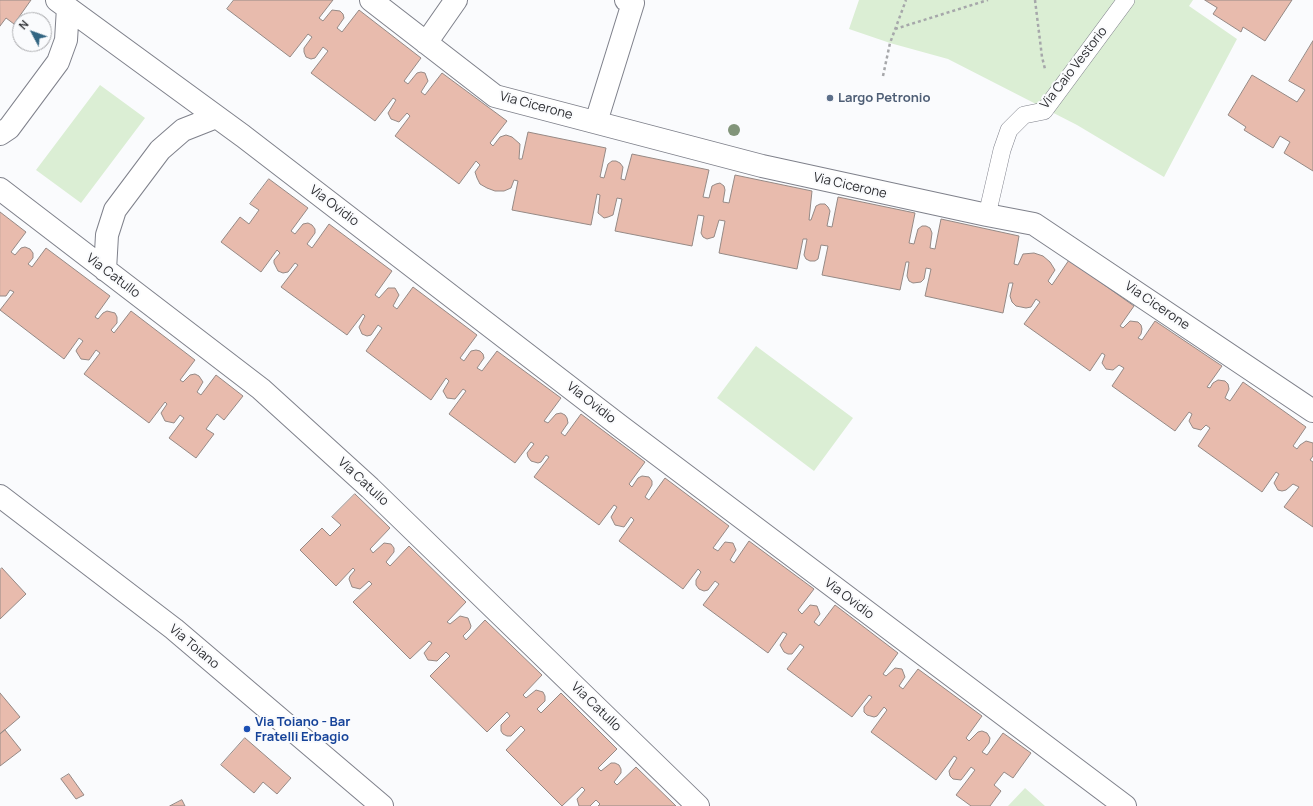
<!DOCTYPE html>
<style>
body{margin:0}
#map{position:relative;width:1313px;height:806px;overflow:hidden;background:#fafbfd;font-family:Manrope,sans-serif}
canvas{display:block}
.north{position:absolute;left:12px;top:12px;width:40px;height:40px;box-sizing:border-box;background:#fafbfd;border:1px solid #a8a9ac;border-radius:50%;rotate:311deg;font-size:11px;font-weight:700;line-height:16px;text-align:center;color:#2d2e32}
.north::after{content:'';display:block;margin:auto;width:14px;height:18px;background:#326582;clip-path:polygon(50% 0,100% 100%,50% 72%,0 100%)}
</style>
<div id="map">
<canvas width="1313" height="806"></canvas>
<div class="north">N</div>
</div>
<script>
const c = document.querySelector('canvas').getContext('2d');
c.lineJoin = 'round';
function fill(path, color) { c.fillStyle = color; c.fill(path, 'evenodd'); }
function stroke(path, color, width, dash) { c.strokeStyle = color; c.lineWidth = width; c.lineCap = dash ? 'butt' : 'round'; c.setLineDash(dash || []); c.stroke(path); }
function drawText(font, color, halo, rows, align = 'center') {
  c.font = font + ' Manrope,sans-serif'; c.lineWidth = 4; c.setLineDash([]); c.textBaseline = 'middle'; c.strokeStyle = halo; c.fillStyle = color; for (const [text, x, y, turn = 0] of rows) {
    c.save(); c.translate(x, y); c.rotate((+turn || 0) * Math.PI / 180); c.textAlign = isNaN(turn) ? turn : align; if (halo) c.strokeText(text, 0, 0); c.fillText(text, 0, 0); c.restore();
  }
}
const green = new Path2D(`
 M 859,0 L 1193,0 L 1189,6 L 1237,39 L 1164,177 L 1077,125 L 948,59 L 890,43 L 849,29 Z
 M 100,85 L 145,118 L 81,203 L 36,170 Z
 M 756,346 L 853,418 L 814,471 L 717,398 Z
 M 1025,788 L 1045,806 L 1008,806 Z`);
const building = new Path2D(`
 M 0,0 L 31,0 L 14,24 L 6,18 L 0,26 Z
 M 234,0 L 333,0 L 319,18 L 323,21 L 332,10 L 340,11 L 343,14 L 344,18 L 337,28 L 342,32 L 359,10 L 421,58 L 404,81 L 408,84 L 417,73 L 421,72 L 425,73 L 428,81 L 421,92 L 425,95 L 442,73 L 507,121 L 490,143 L 493,146 L 500,137 L 506,135 L 512,137 L 520,144 L 519,159 L 522,159 L 528,132 L 606,148 L 600,177 L 604,178 L 608,164 L 612,161 L 616,161 L 620,163 L 623,167 L 621,179 L 625,180 L 632,154 L 709,170 L 703,197 L 709,198 L 712,186 L 716,184 L 720,183 L 724,186 L 725,190 L 723,202 L 729,203 L 735,175 L 812,191 L 809,220 L 811,220 L 816,206 L 820,204 L 825,204 L 828,207 L 830,211 L 827,226 L 832,227 L 838,197 L 915,213 L 909,243 L 914,244 L 918,229 L 922,226 L 926,226 L 930,228 L 932,233 L 930,248 L 935,249 L 941,219 L 1019,236 L 1014,264 L 1018,265 L 1023,254 L 1034,253 L 1043,256 L 1050,262 L 1055,270 L 1048,281 L 1052,285 L 1069,260 L 1134,306 L 1120,326 L 1123,328 L 1130,321 L 1138,322 L 1141,325 L 1142,329 L 1141,334 L 1138,338 L 1142,340 L 1155,321 L 1222,366 L 1207,387 L 1210,388 L 1213,383 L 1218,380 L 1225,381 L 1228,384 L 1229,389 L 1225,398 L 1230,401 L 1243,382 L 1306,427 L 1293,446 L 1297,449 L 1300,445 L 1306,441 L 1313,443 L 1313,456 L 1310,460 L 1313,462 L 1313,527 L 1284,507 L 1299,487 L 1293,484 L 1286,490 L 1282,491 L 1278,490 L 1274,483 L 1279,474 L 1276,472 L 1262,492 L 1198,446 L 1210,428 L 1206,425 L 1201,430 L 1193,428 L 1189,421 L 1192,414 L 1189,412 L 1175,431 L 1112,386 L 1124,368 L 1119,365 L 1113,370 L 1106,369 L 1102,363 L 1105,355 L 1102,353 L 1090,371 L 1024,324 L 1040,302 L 1036,299 L 1031,307 L 1026,308 L 1016,306 L 1012,302 L 1010,296 L 1013,283 L 1009,283 L 1003,313 L 925,296 L 931,269 L 926,268 L 924,279 L 921,282 L 913,283 L 909,281 L 907,276 L 909,262 L 906,262 L 900,290 L 822,275 L 828,246 L 821,245 L 818,259 L 815,261 L 810,261 L 806,259 L 804,255 L 807,239 L 803,239 L 797,269 L 719,253 L 725,221 L 719,220 L 714,237 L 707,239 L 703,237 L 701,233 L 704,216 L 698,215 L 692,246 L 615,231 L 622,199 L 617,198 L 613,215 L 608,217 L 604,218 L 598,213 L 600,195 L 597,194 L 591,225 L 512,210 L 518,181 L 514,180 L 511,188 L 504,191 L 495,191 L 487,188 L 480,184 L 477,178 L 475,172 L 480,165 L 476,161 L 459,184 L 395,136 L 410,116 L 407,113 L 399,122 L 391,119 L 388,113 L 396,100 L 393,98 L 375,121 L 311,73 L 328,51 L 323,47 L 315,58 L 311,59 L 306,57 L 304,52 L 304,48 L 312,37 L 308,34 L 290,57 L 227,9 Z
 M 1205,0 L 1292,0 L 1265,41 L 1243,27 L 1241,32 L 1213,14 L 1217,8 Z
 M 1313,41 L 1313,171 L 1284,153 L 1290,142 L 1280,136 L 1273,148 L 1244,130 L 1246,127 L 1228,115 L 1252,75 L 1297,102 L 1305,90 L 1289,81 Z
 M 269,179 L 308,208 L 291,231 L 295,234 L 303,224 L 308,223 L 312,225 L 315,229 L 315,233 L 307,244 L 312,248 L 329,224 L 392,271 L 375,295 L 379,298 L 388,288 L 395,288 L 399,295 L 393,306 L 397,309 L 413,287 L 477,335 L 460,358 L 464,361 L 471,351 L 476,350 L 480,351 L 483,354 L 484,358 L 477,368 L 482,371 L 497,351 L 561,398 L 544,421 L 548,423 L 556,414 L 561,413 L 565,415 L 567,418 L 568,423 L 561,433 L 565,436 L 581,414 L 645,462 L 629,484 L 632,487 L 638,478 L 642,476 L 649,477 L 652,481 L 652,485 L 645,497 L 649,500 L 665,478 L 729,526 L 713,548 L 718,551 L 725,542 L 733,543 L 736,550 L 730,560 L 734,563 L 749,541 L 814,589 L 798,610 L 802,614 L 810,605 L 817,606 L 820,614 L 814,622 L 819,626 L 835,605 L 898,653 L 883,674 L 886,676 L 895,668 L 902,669 L 905,677 L 899,686 L 903,689 L 918,669 L 982,716 L 966,738 L 969,741 L 978,732 L 982,731 L 987,733 L 990,738 L 989,743 L 982,752 L 987,755 L 1003,733 L 1031,753 L 1013,778 L 1004,772 L 994,785 L 1001,791 L 990,806 L 971,806 L 956,795 L 975,770 L 971,767 L 961,780 L 953,779 L 950,776 L 949,771 L 957,758 L 954,756 L 936,780 L 871,732 L 887,710 L 884,707 L 877,716 L 874,717 L 867,715 L 864,712 L 864,707 L 872,697 L 869,695 L 852,717 L 787,669 L 804,647 L 800,644 L 792,654 L 788,654 L 784,652 L 780,645 L 787,634 L 783,632 L 768,653 L 703,605 L 719,584 L 715,581 L 708,590 L 704,591 L 699,589 L 696,585 L 696,580 L 701,572 L 698,569 L 683,589 L 619,541 L 634,520 L 631,517 L 624,527 L 615,525 L 611,517 L 617,507 L 614,505 L 599,525 L 534,477 L 549,457 L 546,455 L 541,462 L 538,463 L 531,461 L 528,457 L 527,453 L 534,444 L 531,442 L 515,463 L 449,414 L 466,391 L 463,389 L 455,399 L 447,398 L 443,391 L 449,381 L 446,378 L 431,400 L 366,351 L 382,328 L 378,325 L 371,335 L 367,336 L 362,334 L 359,327 L 365,316 L 363,314 L 347,335 L 281,287 L 298,265 L 295,263 L 288,272 L 283,273 L 278,271 L 274,263 L 274,260 L 280,253 L 277,250 L 261,272 L 221,242 L 240,217 L 249,224 L 259,210 L 250,204 Z
 M 0,212 L 26,232 L 11,252 L 15,255 L 21,248 L 25,247 L 30,249 L 33,253 L 33,258 L 28,264 L 32,267 L 46,248 L 110,296 L 95,317 L 98,319 L 103,313 L 107,311 L 115,313 L 117,317 L 117,323 L 111,330 L 114,333 L 131,311 L 195,360 L 180,380 L 183,382 L 190,375 L 195,374 L 199,376 L 203,382 L 197,392 L 201,395 L 216,375 L 243,396 L 224,420 L 217,414 L 206,429 L 214,434 L 196,458 L 169,438 L 184,418 L 180,415 L 174,423 L 165,421 L 161,413 L 167,404 L 165,402 L 149,423 L 84,374 L 100,353 L 96,350 L 89,360 L 81,359 L 76,351 L 77,349 L 83,341 L 79,338 L 64,359 L 0,310 L 14,292 L 10,290 L 6,296 L 0,296 Z
 M 355,494 L 390,528 L 370,549 L 373,553 L 384,543 L 391,544 L 394,548 L 394,552 L 386,562 L 390,566 L 409,546 L 466,602 L 447,622 L 450,624 L 460,616 L 468,618 L 471,626 L 470,629 L 463,636 L 466,640 L 485,620 L 542,675 L 523,695 L 526,698 L 536,690 L 543,692 L 545,696 L 545,701 L 537,709 L 541,713 L 561,693 L 617,749 L 598,768 L 601,771 L 611,763 L 615,763 L 619,765 L 621,769 L 621,773 L 614,782 L 617,785 L 636,767 L 676,806 L 598,806 L 600,804 L 596,800 L 590,806 L 579,806 L 577,799 L 585,790 L 582,787 L 562,806 L 506,750 L 525,730 L 521,726 L 511,736 L 507,736 L 503,734 L 501,731 L 501,725 L 510,716 L 507,712 L 487,732 L 430,676 L 450,656 L 446,652 L 437,661 L 428,660 L 424,653 L 432,643 L 429,641 L 410,659 L 353,602 L 372,584 L 369,581 L 360,589 L 352,587 L 349,579 L 350,576 L 355,570 L 353,568 L 336,586 L 300,550 L 322,528 L 330,536 L 341,525 L 332,517 Z
 M 2,568 L 26,594 L 0,619 L 0,570 Z
 M 0,693 L 20,717 L 0,734 Z
 M 5,730 L 21,750 L 0,766 L 0,734 Z
 M 245,738 L 291,778 L 277,794 L 263,782 L 254,793 L 221,765 Z
 M 69,774 L 84,795 L 76,799 L 61,779 Z
 M 182,800 L 185,806 L 170,806 Z`);
const path = new Path2D(`
 M 1035,0 L 1042,57 L 1045,69
 M 895,29 L 988,0
 M 883,76 L 890,43 L 906,0`);
const lane = new Path2D(`
 M 987,215 L 1002,150 L 1009,130 L 1024,115 L 1044,111 L 1126,0`);
const street = new Path2D(`
 M 57,0 L 243,136 L 620,426 L 1125,806
 M 371,0 L 495,96 L 762,166 L 987,215 L 1034,224 L 1313,411
 M 426,43 L 456,0
 M 596,122 L 633,3 L 626,0
 M 0,134 L 9,128 L 58,62 L 66,40 L 68,8
 M 0,189 L 261,389 L 370,488 L 698,806
 M 105,270 L 107,235 L 115,210 L 160,150 L 183,130 L 216,117
 M 0,496 L 174,629 L 382,806`);
const trees = [
 [734,130]
];
const markers = [
 [830,98,4,"#5c6f8a"],
 [247,729,4,"#1a4fb4"]
];
const streetNames = [
 ["Via Caio Vestorio",1074,68,-52],
 ["Via Cicerone",536,106,15],
 ["Via Cicerone",850,186,13],
 ["Via Ovidio",334,206,37],
 ["Via Catullo",113,276,37],
 ["Via Cicerone",1157,306,34],
 ["Via Ovidio",591,403,38],
 ["Via Catullo",363,482,43],
 ["Via Ovidio",849,599,37],
 ["Via Toiano",194,647,40],
 ["Via Catullo",596,707,44]
];
const serviceNames = [
 ["Largo Petronio",838,98]
];
const transitNames = [
 ["Via Toiano - Bar",255,722],
 ["Fratelli Erbagio",255,737]
];
fill(green, '#dbeed4');
fill(building, '#e8bbad');
stroke(building, '#958985', 1);
stroke(lane, '#7f818b', 18);
stroke(street, '#7f818b', 24);
stroke(path, '#a6a7aa', 2.5, [3, 3]);
stroke(lane, '#fff', 17);
stroke(street, '#fff', 22);
c.fillStyle = '#82957a';
for (const [x, y] of trees) { c.beginPath(); c.arc(x, y, 6, 0, 2 * Math.PI); c.fill(); }
for (const [x, y, r, color] of markers) { const dot = new Path2D(); dot.arc(x, y, r, 0, 2 * Math.PI); c.fillStyle = color; c.fill(dot); stroke(dot, '#fafbfd', 1.5); }
drawText('13px', '#2d2e32', '#fafbfd', streetNames);
drawText('bold 13px', '#4e5e75', '#fafbfd', serviceNames, 'left');
drawText('bold 13px', '#164399', '#fafbfd', transitNames, 'left');
</script>
